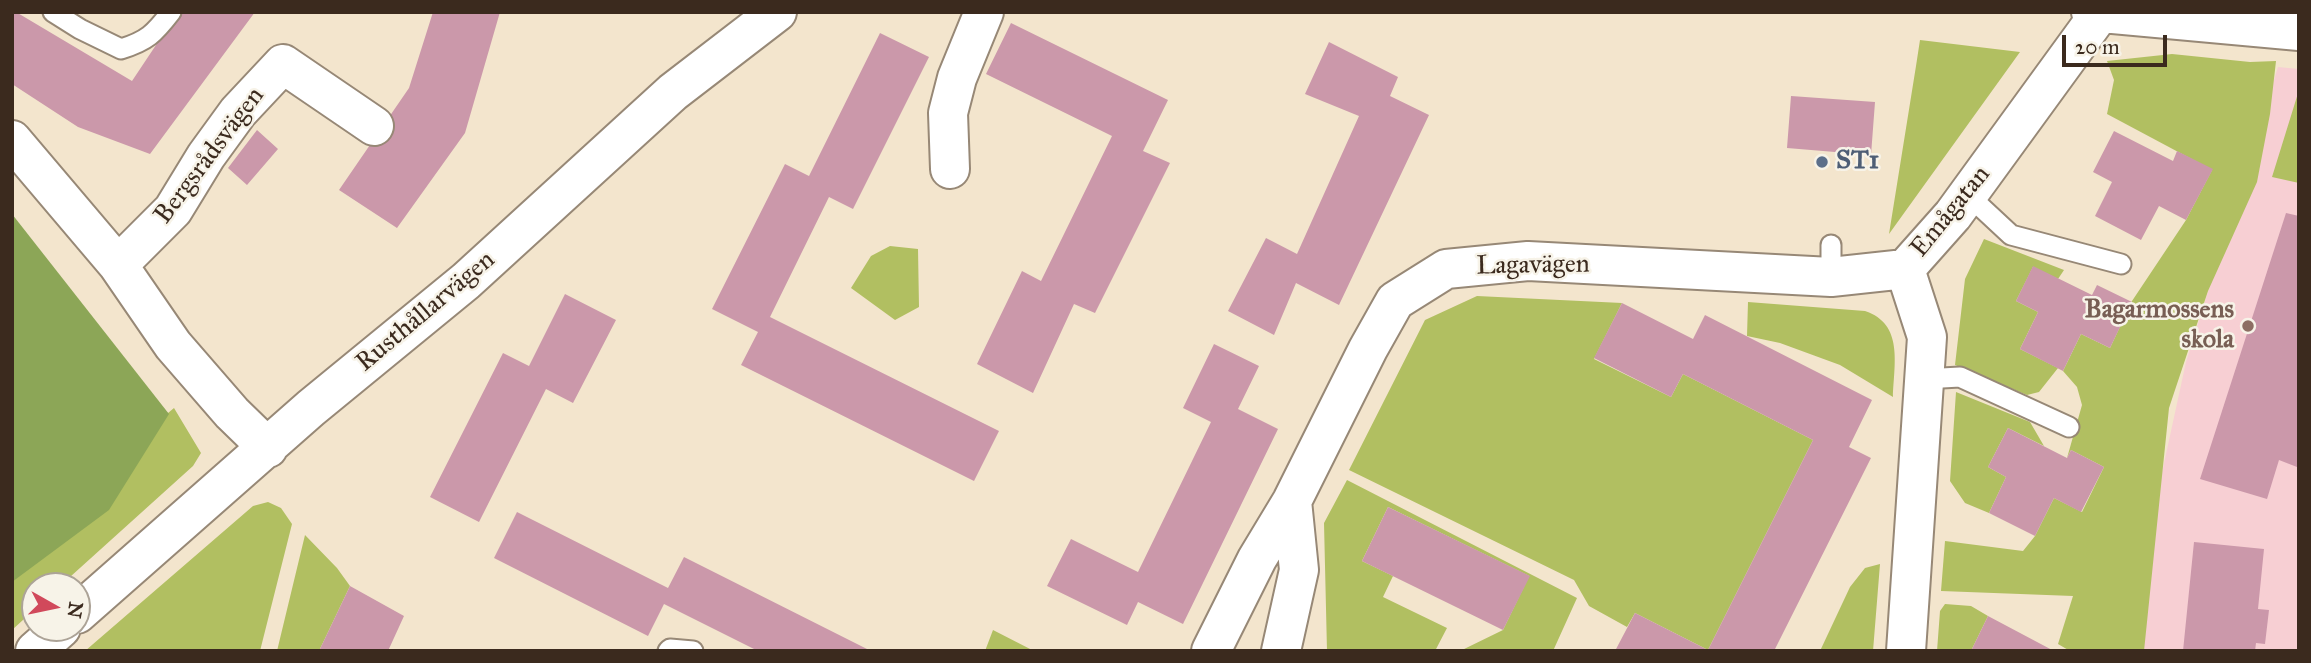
<!DOCTYPE html>
<meta charset="utf-8">
<style>
body{margin:0}
#map{position:relative;width:2311px;height:663px;overflow:hidden;background:#f3e5cd;font-family:"IM FELL Great Primer",serif}
canvas{display:block}
.frame{position:absolute;inset:0;border:14px solid #3b2a1e;pointer-events:none}
.north{position:absolute;left:21px;top:572px;width:70px;height:70px;box-sizing:border-box;background:#f7f3e8;border:2px solid #aca397;border-radius:50%;rotate:99deg;font-size:19px;font-weight:700;line-height:28px;text-align:center;color:#3b2a1e}
.north::after{content:'';display:block;margin:auto;width:24px;height:32px;background:#d1495b;clip-path:polygon(50% 0,100% 100%,50% 72%,0 100%)}
.scale{position:absolute;left:2062px;top:35px;width:105px;height:32px;box-sizing:border-box;border:4px solid #3b2a1e;border-top:0;padding-left:9px;font-size:21px;line-height:24px;white-space:nowrap;color:#3b2a1e;-webkit-text-stroke:5px #f7f3e8;paint-order:stroke}
</style>
<div id="map">
<canvas width="2311" height="663"></canvas>
<div class="frame"></div>
<div class="north">N</div>
<div class="scale">20 m</div>
</div>
<script>
const c = document.querySelector('canvas').getContext('2d');
c.lineJoin = 'round';
function fill(path, color) { c.fillStyle = color; c.fill(path, 'evenodd'); }
function stroke(path, color, width, dash) { c.strokeStyle = color; c.lineWidth = width; c.lineCap = dash ? 'butt' : 'round'; c.setLineDash(dash || []); c.stroke(path); }
function drawText(font, color, halo, rows, align = 'center') {
  c.font = font + ' "IM FELL Great Primer",serif'; c.lineWidth = 5; c.setLineDash([]); c.textBaseline = 'middle'; c.strokeStyle = halo; c.fillStyle = color; for (const [text, x, y, turn = 0] of rows) {
    c.save(); c.translate(x, y); c.rotate((+turn || 0) * Math.PI / 180); c.textAlign = isNaN(turn) ? turn : align; if (halo) c.strokeText(text, 0, 0); c.fillText(text, 0, 0); c.restore();
  }
}
const built = new Path2D(`
 M 2278,67 L 2299,69 L 2299,651 L 2134,651 L 2138,583 L 2186,362 Z`);
const green = new Path2D(`
 M 1920,40 L 2020,52 L 1889,234 L 1916,66 Z
 M 2172,54 L 2250,62 L 2276,61 L 2270,114 L 2257,182 L 2208,291 L 2169,408 L 2144,651 L 2070,651 L 2058,644 L 2073,596 L 1941,591 L 1945,541 L 2023,551 L 2035,536 L 2054,498 L 2082,512 L 2104,467 L 2071,450 L 2067,458 L 2082,405 L 2077,387 L 2063,371 L 2081,334 L 2110,348 L 2132,301 L 2186,220 L 2212,170 L 2107,114 L 2114,80 L 2107,61 Z
 M 2299,90 L 2299,183 L 2272,177 Z
 M 1984,239 L 2064,270 L 2058,279 L 2033,267 L 2016,301 L 2038,312 L 2020,349 L 2058,368 L 2039,392 L 2027,395 L 1955,365 L 1965,279 Z
 M 890,246 L 918,249 L 919,307 L 895,320 L 851,288 L 871,256 Z
 M 1477,296 L 1622,303 L 1594,359 L 1671,397 L 1683,374 L 1813,440 L 1708,650 L 1635,613 L 1627,627 L 1589,606 L 1574,580 L 1349,470 L 1425,320 Z
 M 1748,302 L 1865,311 C 1904,324 1894,364 1893,397 L 1840,365 L 1780,343 L 1747,336 Z
 M 12,355 L 168,413 L 174,408 L 201,453 L 193,466 L 60,586 L 35,586 L 35,609 L 12,630 Z
 M 1956,392 L 2030,422 L 2044,446 L 2008,428 L 1988,467 L 2006,477 L 1989,513 L 1965,503 L 1950,481 Z
 M 1347,480 L 1577,598 L 1553,651 L 1460,651 L 1503,630 L 1529,576 L 1388,507 L 1362,561 L 1393,576 L 1383,597 L 1447,628 L 1435,651 L 1327,651 L 1324,523 Z
 M 268,502 L 281,508 L 292,524 L 260,651 L 85,651 L 253,506 Z
 M 305,535 L 337,568 L 350,586 L 319,651 L 277,651 Z
 M 1880,564 L 1873,651 L 1820,651 L 1850,587 L 1865,568 Z
 M 1945,604 L 1971,606 L 1988,616 L 1971,651 L 1937,651 L 1940,611 Z
 M 993,630 L 1034,651 L 985,651 Z`);
const forest = new Path2D(`
 M 12,214 L 169,414 L 109,510 L 12,582 Z`);
const building = new Path2D(`
 M 12,12 L 16,12 L 132,81 L 178,12 L 255,12 L 150,154 L 78,127 L 12,84 Z
 M 433,12 L 500,12 L 465,133 L 397,228 L 339,190 L 409,88 Z
 M 1011,23 L 1168,100 L 1143,151 L 1170,163 L 1095,313 L 1074,304 L 1033,393 L 977,364 L 1022,271 L 1041,281 L 1112,136 L 986,74 Z
 M 880,33 L 929,57 L 853,209 L 829,197 L 770,317 L 999,431 L 974,481 L 741,365 L 758,332 L 712,309 L 785,164 L 809,176 Z
 M 1329,42 L 1398,77 L 1390,96 L 1429,115 L 1339,305 L 1296,283 L 1274,335 L 1228,311 L 1266,238 L 1297,254 L 1359,116 L 1305,94 Z
 M 1791,96 L 1875,102 L 1871,155 L 1787,148 Z
 M 257,130 L 278,149 L 247,185 L 228,168 Z
 M 2114,131 L 2173,161 L 2177,151 L 2213,169 L 2186,220 L 2159,206 L 2141,240 L 2095,216 L 2112,182 L 2093,172 Z
 M 2286,213 L 2299,216 L 2299,463 L 2297,467 L 2279,460 L 2267,499 L 2200,479 Z
 M 2033,266 L 2092,295 L 2097,285 L 2132,302 L 2110,348 L 2081,334 L 2063,371 L 2020,349 L 2038,312 L 2016,301 Z
 M 565,294 L 616,320 L 573,403 L 546,389 L 479,522 L 430,497 L 503,353 L 529,366 Z
 M 1622,303 L 1693,339 L 1705,315 L 1872,400 L 1849,447 L 1871,458 L 1774,651 L 1615,651 L 1635,613 L 1708,650 L 1813,440 L 1683,374 L 1671,397 L 1594,358 Z
 M 1214,344 L 1259,366 L 1238,409 L 1278,429 L 1183,624 L 1138,602 L 1127,625 L 1047,586 L 1071,539 L 1138,572 L 1211,422 L 1183,408 Z
 M 2008,428 L 2067,458 L 2071,450 L 2104,467 L 2081,512 L 2054,498 L 2035,536 L 1989,513 L 2006,477 L 1988,467 Z
 M 1388,507 L 1530,576 L 1503,630 L 1362,561 Z
 M 517,512 L 668,588 L 684,557 L 871,651 L 758,651 L 664,604 L 648,636 L 494,558 Z
 M 2194,542 L 2264,549 L 2258,609 L 2269,610 L 2265,644 L 2256,643 L 2255,651 L 2183,651 Z
 M 350,586 L 404,616 L 388,651 L 319,651 Z
 M 1988,616 L 2054,651 L 1971,651 Z`);
const lane = new Path2D(`
 M 53,12 L 80,29 L 121,49 C 147,41 154,34 171,12
 M 1968,195 L 2011,235 L 2121,264
 M 1831,277 L 1831,245
 M 1924,379 L 1960,377 L 2069,427
 M 668,651 L 670,649 L 693,651`);
const street = new Path2D(`
 M 2091,12 L 2299,31
 M 12,140 L 118,265 L 173,345 L 232,413 L 268,448
 M 950,169 L 948,113 L 957,78 L 984,12
 M 118,265 L 173,210 L 206,156 L 238,112 L 283,64 L 374,126
 M 1905,269 L 1927,337 L 1906,651
 M 1905,269 L 1953,215 L 2100,13
 M 77,614 L 311,408 L 466,281 L 673,92 L 777,12
 M 35,651 L 61,628
 M 1211,651 L 1257,559 L 1292,501 L 1368,349 L 1395,301 L 1446,269 L 1528,261 L 1831,277 L 1905,269
 M 1281,651 L 1299,570 L 1292,501`);
const markers = [
 [1822,162,7,"#5c6f8a"],
 [2248,326,7,"#8d6e63"]
];
const streetNames = [
 ["Bergsrådsvägen",210,156,-53],
 ["Emågatan",1951,212,-51],
 ["Lagavägen",1533,266,-1],
 ["Rusthållarvägen",426,312,-40]
];
const serviceNames = [
 ["ST1",1836,162]
];
const educationNames = [
 ["Bagarmossens",2234,311],
 ["skola",2234,341]
];
fill(built, '#f7cfd3');
fill(green, '#b1bf61');
fill(forest, '#8ca657');
fill(building, '#cb98aa');
stroke(lane, '#978876', 23);
stroke(street, '#978876', 42);
stroke(lane, '#fff', 19);
stroke(street, '#fff', 38);
for (const [x, y, r, color] of markers) { const dot = new Path2D(); dot.arc(x, y, r, 0, 2 * Math.PI); c.fillStyle = color; c.fill(dot); stroke(dot, '#f7f3e8', 2.5); }
drawText('26px', '#3b2a1e', '#f7f3e8', streetNames);
drawText('bold 26px', '#4e5e75', '#f7f3e8', serviceNames, 'left');
drawText('bold 26px', '#785e54', '#f7f3e8', educationNames, 'right');
</script>
